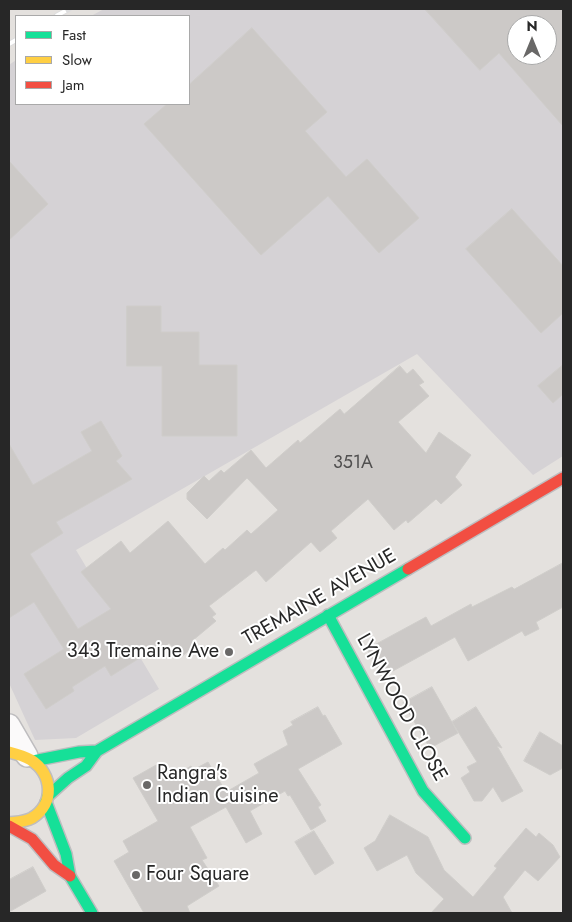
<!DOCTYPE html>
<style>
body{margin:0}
#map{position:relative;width:572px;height:922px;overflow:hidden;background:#e4e1de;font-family:Jost,sans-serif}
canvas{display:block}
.frame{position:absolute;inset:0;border:10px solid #272727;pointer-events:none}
.legend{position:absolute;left:15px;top:15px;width:175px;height:90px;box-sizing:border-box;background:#fff;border:1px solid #a9a9a9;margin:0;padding:6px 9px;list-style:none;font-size:15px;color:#272727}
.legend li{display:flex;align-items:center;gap:10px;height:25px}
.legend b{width:25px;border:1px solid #a9a9a9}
.north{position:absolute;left:507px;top:15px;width:50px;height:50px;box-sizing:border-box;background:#fff;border:1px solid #a9a9a9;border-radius:50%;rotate:0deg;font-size:14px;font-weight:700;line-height:20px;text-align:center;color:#272727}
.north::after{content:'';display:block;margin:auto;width:18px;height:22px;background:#696867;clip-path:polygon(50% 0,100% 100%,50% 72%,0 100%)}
</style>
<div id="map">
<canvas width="572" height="922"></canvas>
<div class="frame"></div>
<ul class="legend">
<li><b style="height:6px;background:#16e098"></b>Fast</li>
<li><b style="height:6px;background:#ffcf43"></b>Slow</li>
<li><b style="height:6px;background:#f24e42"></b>Jam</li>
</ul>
<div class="north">N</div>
</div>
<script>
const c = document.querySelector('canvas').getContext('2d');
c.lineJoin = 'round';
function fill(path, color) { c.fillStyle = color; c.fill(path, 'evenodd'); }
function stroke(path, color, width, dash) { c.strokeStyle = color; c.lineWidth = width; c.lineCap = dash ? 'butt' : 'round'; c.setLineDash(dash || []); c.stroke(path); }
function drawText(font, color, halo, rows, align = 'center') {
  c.font = font + ' Jost,sans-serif'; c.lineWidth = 4; c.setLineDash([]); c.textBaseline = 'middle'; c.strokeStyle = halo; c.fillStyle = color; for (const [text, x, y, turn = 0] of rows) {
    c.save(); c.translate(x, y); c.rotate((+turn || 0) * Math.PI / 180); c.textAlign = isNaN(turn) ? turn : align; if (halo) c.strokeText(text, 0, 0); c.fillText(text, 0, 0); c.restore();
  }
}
const industrial = new Path2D(`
 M 104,9 L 563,9 L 563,456 L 533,475 L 417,354 L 76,550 L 159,689 L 76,738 L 35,740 L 9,683 L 9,65 L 16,60 L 16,104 L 189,104 L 189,16 L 91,16 ZM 517,25 L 547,25 L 547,55 L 517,55 Z`);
const building = new Path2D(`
 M 425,9 L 563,9 L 563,126 L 499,53 L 480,70 ZM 517,25 L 547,25 L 547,55 L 517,55 Z
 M 252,28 L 327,112 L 305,131 L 346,177 L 367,159 L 419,218 L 379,253 L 328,196 L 261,255 L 144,124 L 167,104 L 189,104 L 189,85 Z
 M 9,161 L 48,204 L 9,240 Z
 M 512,209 L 563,266 L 563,313 L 541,333 L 466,249 Z
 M 127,306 L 161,306 L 161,332 L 199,332 L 199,365 L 237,365 L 237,436 L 162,436 L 162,366 L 127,366 Z
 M 563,365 L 563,394 L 553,403 L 538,386 Z
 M 400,366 L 407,374 L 413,369 L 424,382 L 419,385 L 429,396 L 398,422 L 426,453 L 439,432 L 471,455 L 455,477 L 462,485 L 441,504 L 436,499 L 408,523 L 406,520 L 394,530 L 368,499 L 331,531 L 337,538 L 320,552 L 311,542 L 266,582 L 256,570 L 209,606 L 216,614 L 212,617 L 216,621 L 192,641 L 196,645 L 181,657 L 169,643 L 153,658 L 149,652 L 111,676 L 105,666 L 72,687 L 74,691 L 46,709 L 24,674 L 64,649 L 34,602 L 9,618 L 9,444 L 33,485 L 92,451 L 81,432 L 101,421 L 122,456 L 116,461 L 132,479 L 56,522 L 63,533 L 30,554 L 78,629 L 111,609 L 81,572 L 121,541 L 130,553 L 168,521 L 205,564 L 223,548 L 225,550 L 247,530 L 251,534 L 278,510 L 247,478 L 207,519 L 187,499 L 187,493 L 204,476 L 209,481 L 221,470 L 224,473 L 251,450 L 266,468 L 298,440 L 300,443 L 340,409 L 344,414 Z
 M 563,563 L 563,607 L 536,622 L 539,629 L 525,636 L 522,631 L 468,661 L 455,637 L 382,677 L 367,649 L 426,617 L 431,626 L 471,604 L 472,607 L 512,587 L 514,589 Z
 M 432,687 L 458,733 L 430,748 L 403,703 Z
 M 318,707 L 323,716 L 325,715 L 342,744 L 298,769 L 321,805 L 318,807 L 326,821 L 311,830 L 290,795 L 288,796 L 285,791 L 250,811 L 262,834 L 246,843 L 226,807 L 190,827 L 207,858 L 202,860 L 219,886 L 187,906 L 190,913 L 144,913 L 114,861 L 129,852 L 123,841 L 158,821 L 133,778 L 158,764 L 167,780 L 191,766 L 193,770 L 208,762 L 226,792 L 259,773 L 254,764 L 288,745 L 283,731 L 293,725 L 291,722 Z
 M 476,707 L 502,748 L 497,746 L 523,791 L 502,802 L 493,787 L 482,801 L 474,801 L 461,778 L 470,772 L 467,767 L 477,762 L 452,722 Z
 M 540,732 L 563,746 L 563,768 L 550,775 L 524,761 Z
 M 390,815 L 428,837 L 444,870 L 473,897 L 497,868 L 494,866 L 526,828 L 536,837 L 539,833 L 553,845 L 560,857 L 538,881 L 525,870 L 503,897 L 512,913 L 431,913 L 444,899 L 416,873 L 407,855 L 377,871 L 364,848 L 375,841 Z
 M 314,831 L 334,863 L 315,875 L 295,842 Z
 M 33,867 L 46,891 L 9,912 L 9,880 Z`);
const street = new Path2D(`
 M 9,725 L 27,756`);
const fast = new Path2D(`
 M 328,615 L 423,791 L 465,838
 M 33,761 L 79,752 L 97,751
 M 48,796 L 68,778 L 86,766 L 97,751 L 408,569
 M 46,802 L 66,854 L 70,876 L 92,913`);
const slow = new Path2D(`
 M 9,752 C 17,754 24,756 31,760 C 53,774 55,804 32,818 C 25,822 16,822 9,823`);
const jam = new Path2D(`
 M 408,569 L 563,478
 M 9,826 L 32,839 L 54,865 L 70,876`);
const rail = new Path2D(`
 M 56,16 L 69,9
 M 9,44 L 16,40`);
const markers = [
 [229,652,5,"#696867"],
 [147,785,5,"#696867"],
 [136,875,5,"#696867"]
];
const numberNames = [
 ["351A",353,464]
];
const streetNames = [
 ["TREMAINE AVENUE",320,598,-30],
 ["LYNWOOD CLOSE",401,708,61]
];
const poiNames = [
 ["343 Tremaine Ave",219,652,"right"],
 ["Rangra's",157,774],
 ["Indian Cuisine",157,797],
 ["Four Square",146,875]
];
fill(industrial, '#d5d2d5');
fill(building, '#ccc9c7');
stroke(building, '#cfcdca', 1);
stroke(street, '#bebdbf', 24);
stroke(fast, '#bebdbf', 14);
stroke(slow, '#bebdbf', 14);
stroke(jam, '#bebdbf', 14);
stroke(street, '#fbfafa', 21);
stroke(fast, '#16e098', 11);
stroke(slow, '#ffcf43', 11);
stroke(jam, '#f24e42', 11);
stroke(rail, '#dcdcdd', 5.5);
stroke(rail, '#fff', 4, [11]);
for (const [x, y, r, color] of markers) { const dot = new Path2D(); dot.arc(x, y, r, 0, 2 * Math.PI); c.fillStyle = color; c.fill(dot); stroke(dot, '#fff', 2); }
drawText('18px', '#515050', null, numberNames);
drawText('20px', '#272727', '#fff', streetNames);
drawText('20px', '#272727', '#fff', poiNames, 'left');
</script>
